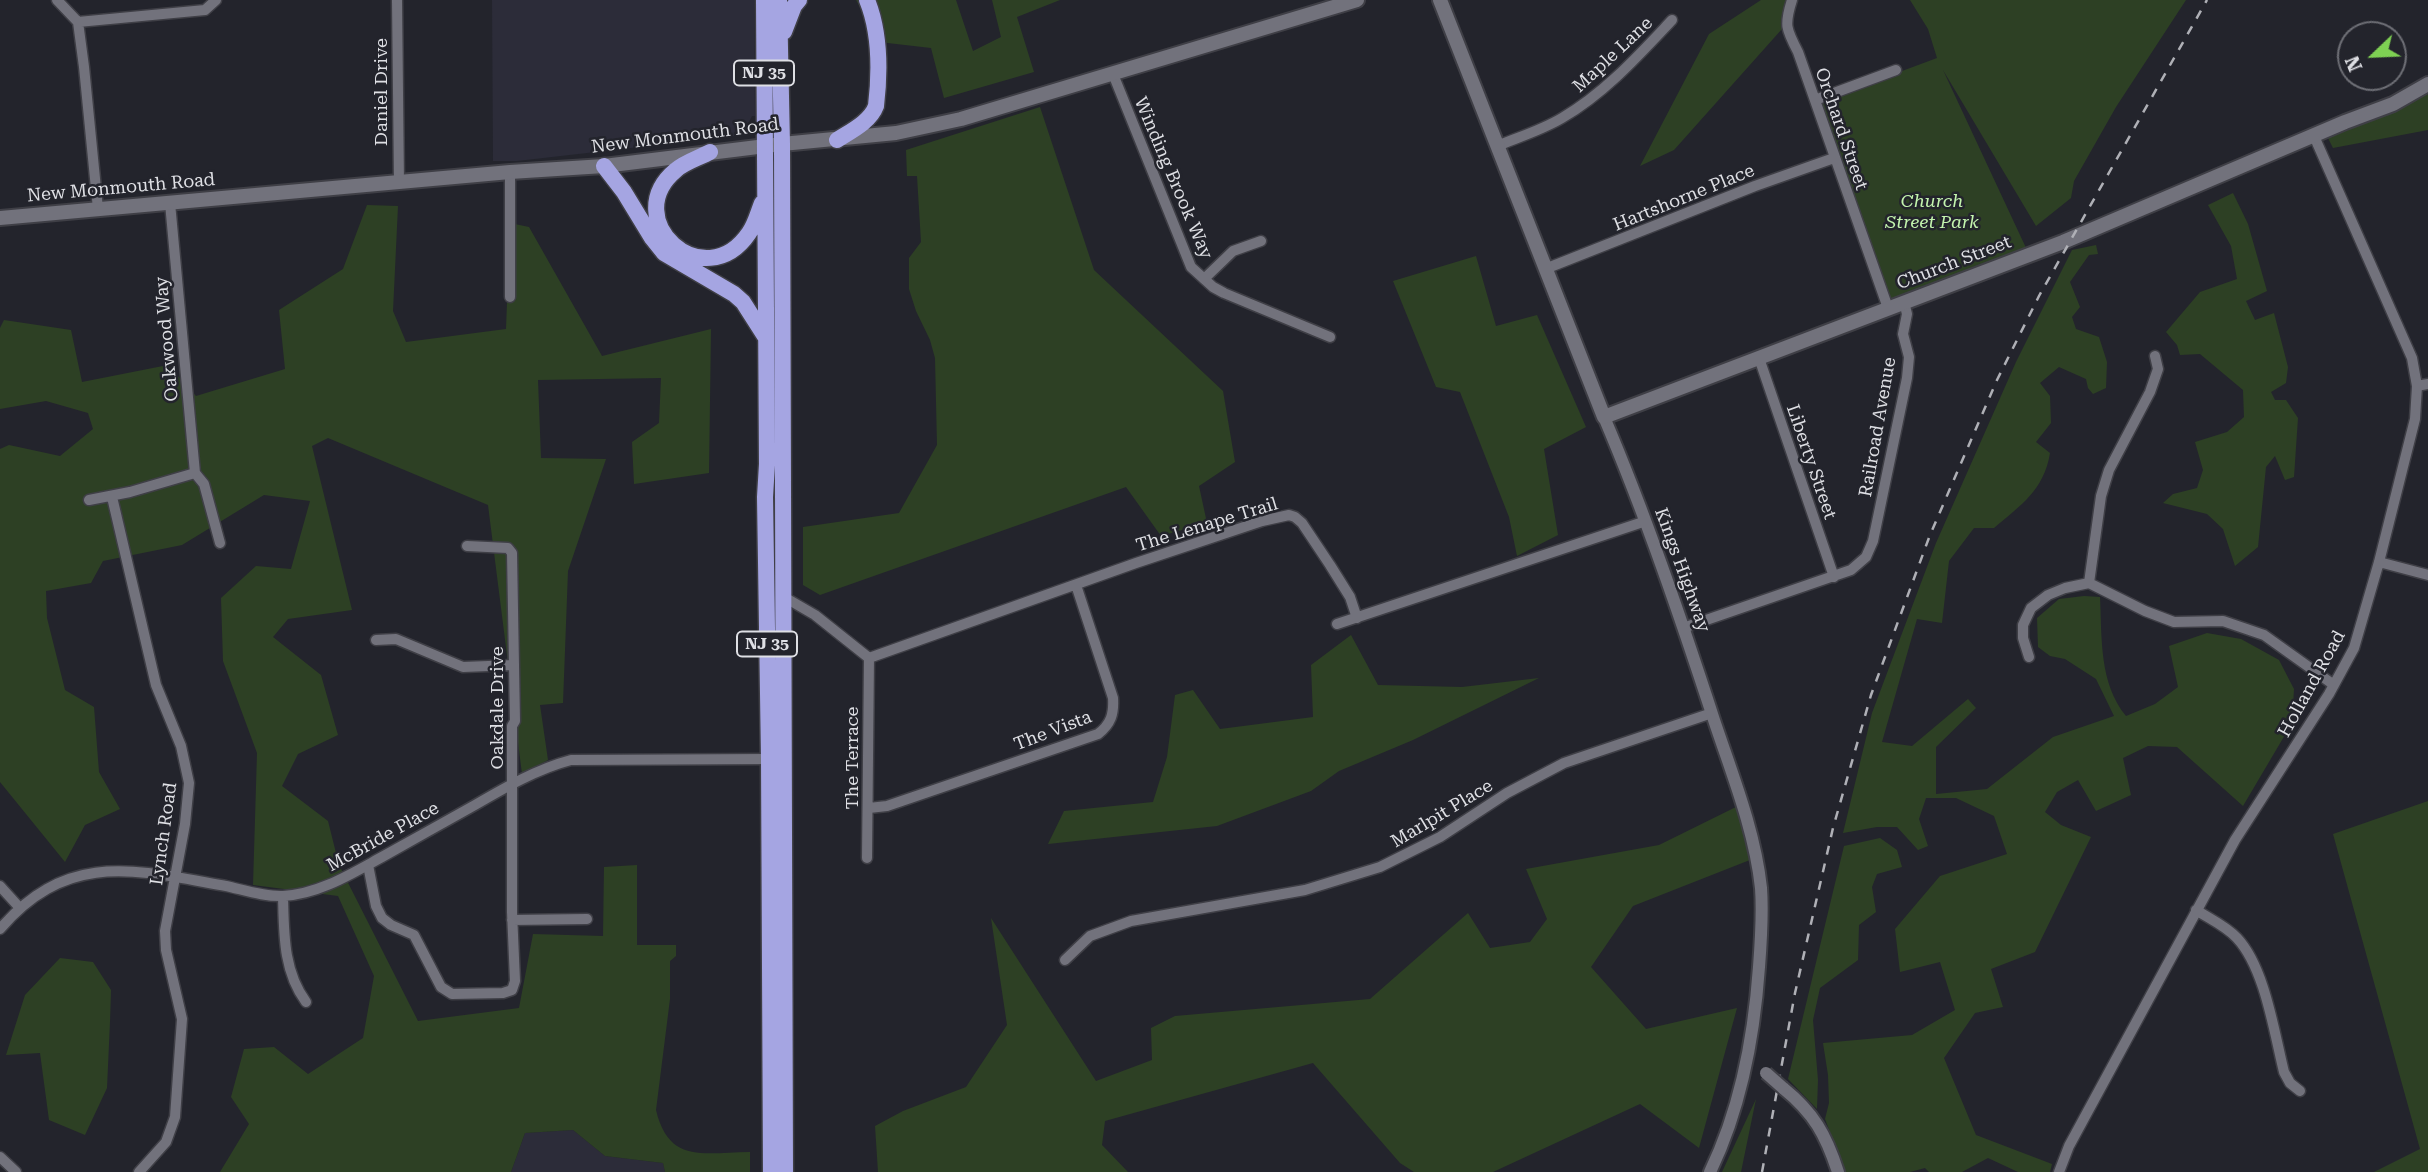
<!DOCTYPE html>
<style>
body{margin:0}
#map{position:relative;width:2428px;height:1172px;overflow:hidden;background:#23242c;font-family:"Roboto Serif",serif}
canvas{display:block}
.north{position:absolute;left:2337px;top:21px;width:70px;height:70px;box-sizing:border-box;background:#23242c;border:2px solid #6e6f76;border-radius:50%;rotate:247deg;font-size:19px;font-weight:700;line-height:28px;text-align:center;color:#dedfe4}
.north::after{content:'';display:block;margin:auto;width:24px;height:32px;background:#7ed153;clip-path:polygon(50% 0,100% 100%,50% 72%,0 100%)}
</style>
<div id="map">
<canvas width="2428" height="1172"></canvas>
<div class="north">N</div>
</div>
<script>
const c = document.querySelector('canvas').getContext('2d');
c.lineJoin = 'round';
function fill(path, color) { c.fillStyle = color; c.fill(path, 'evenodd'); }
function stroke(path, color, width, dash) { c.strokeStyle = color; c.lineWidth = width; c.lineCap = dash ? 'butt' : 'round'; c.setLineDash(dash || []); c.stroke(path); }
function drawText(font, color, halo, rows, align = 'center') {
  c.font = font + ' "Roboto Serif",serif'; c.lineWidth = 5; c.setLineDash([]); c.textBaseline = 'middle'; c.strokeStyle = halo; c.fillStyle = color; for (const [text, x, y, turn = 0] of rows) {
    c.save(); c.translate(x, y); c.rotate((+turn || 0) * Math.PI / 180); c.textAlign = isNaN(turn) ? turn : align; if (halo) c.strokeText(text, 0, 0); c.fillText(text, 0, 0); c.restore();
  }
}
const built = new Path2D(`
 M 492,0 L 754,0 L 755,116 L 752,116 L 745,130 L 736,136 L 517,161 L 493,161 Z
 M 573,1130 L 605,1156 L 663,1163 L 665,1172 L 511,1172 L 525,1133 Z`);
const green = new Path2D(`
 M 856,0 L 956,0 L 973,51 L 1001,37 L 992,0 L 1060,0 L 1017,17 L 1034,72 L 944,98 L 931,48 L 879,42 Z
 M 1761,0 L 1797,0 L 1790,20 L 1674,150 L 1640,166 L 1709,34 Z
 M 1910,0 L 2186,0 L 2116,107 L 2074,181 L 2071,198 L 2036,226 L 1943,70 L 2027,250 L 1892,307 L 1816,103 L 1937,58 L 1928,29 Z
 M 2428,94 L 2428,130 L 2333,148 L 2328,138 Z
 M 1040,107 L 1094,270 L 1223,391 L 1235,462 L 1199,486 L 1207,523 L 1161,536 L 1126,487 L 820,595 L 803,585 L 803,527 L 899,513 L 937,445 L 935,358 L 930,340 L 916,311 L 909,289 L 909,258 L 921,242 L 917,176 L 907,176 L 906,150 Z
 M 2233,193 L 2248,224 L 2267,291 L 2246,301 L 2255,320 L 2274,313 L 2288,367 L 2286,383 L 2271,392 L 2275,400 L 2286,400 L 2298,418 L 2294,477 L 2285,480 L 2275,456 L 2266,467 L 2258,547 L 2235,566 L 2223,529 L 2207,514 L 2163,503 L 2173,494 L 2197,488 L 2203,470 L 2195,442 L 2227,432 L 2244,417 L 2243,390 L 2200,354 L 2180,355 L 2177,345 L 2166,332 L 2200,292 L 2237,279 L 2231,246 L 2208,205 Z
 M 367,205 L 398,206 L 393,311 L 406,342 L 506,329 L 510,223 L 529,227 L 602,356 L 711,329 L 709,473 L 634,484 L 632,442 L 659,423 L 661,378 L 538,380 L 541,458 L 606,459 L 568,571 L 563,703 L 540,705 L 548,760 L 522,774 L 488,505 L 328,438 L 312,446 L 352,610 L 288,619 L 273,637 L 321,675 L 338,735 L 298,754 L 282,786 L 328,821 L 339,865 L 418,1021 L 519,1008 L 533,934 L 603,936 L 604,867 L 637,865 L 637,945 L 676,945 L 676,956 L 670,961 L 670,999 L 656,1110 C 669,1165 705,1152 750,1152 L 750,1172 L 665,1172 L 663,1163 L 605,1156 L 573,1130 L 525,1133 L 511,1172 L 220,1172 L 249,1124 L 231,1097 L 244,1049 L 274,1047 L 308,1074 L 363,1038 L 374,976 L 338,896 L 253,885 L 257,753 L 223,661 L 221,598 L 256,566 L 291,569 L 310,501 L 264,495 L 182,545 L 103,561 L 91,583 L 46,591 L 47,618 L 65,690 L 94,707 L 99,772 L 120,809 L 85,825 L 65,862 L 0,782 L 0,449 L 9,445 L 60,456 L 93,429 L 88,413 L 46,401 L 0,409 L 0,328 L 4,320 L 71,330 L 82,382 L 168,365 L 196,396 L 285,369 L 279,310 L 343,269 Z
 M 2096,245 L 2098,254 L 2089,255 L 2070,282 L 2080,307 L 2072,317 L 2076,329 L 2099,337 L 2107,362 L 2106,388 L 2093,394 L 2088,388 L 2086,379 L 2059,367 L 2040,383 L 2050,396 L 2051,423 L 2036,442 L 2050,453 C 2044,490 2021,505 1994,528 L 1974,528 L 1949,561 L 1942,623 L 1917,619 L 1882,742 L 1912,746 L 1968,699 L 1976,708 L 1936,747 L 1936,794 L 1987,789 L 2053,737 L 2114,716 L 2096,679 L 2065,659 L 2050,656 L 2038,647 L 2037,618 L 2059,599 L 2084,596 L 2100,597 C 2102,638 2099,683 2126,716 L 2155,704 L 2178,687 L 2169,646 L 2207,633 L 2241,639 L 2279,660 L 2294,689 L 2292,723 L 2243,806 L 2177,747 L 2148,746 L 2123,758 L 2131,795 L 2096,811 L 2078,780 L 2057,792 L 2045,812 L 2061,825 L 2091,837 L 2035,952 L 1991,969 L 2003,1007 L 1975,1013 L 1944,1058 L 1976,1135 L 2052,1164 L 2050,1172 L 2018,1172 L 1988,1158 L 1962,1172 L 1929,1172 L 1925,1168 L 1910,1172 L 1845,1172 L 1825,1119 L 1829,1103 L 1828,1075 L 1823,1043 L 1912,1035 L 1955,1010 L 1940,962 L 1900,972 L 1895,929 L 1940,876 L 2007,854 L 1994,816 L 1956,798 L 1926,798 L 1919,819 L 1928,846 L 1918,850 L 1897,827 L 1877,827 L 1843,833 L 1872,713 L 1936,543 L 2016,362 L 2072,250 Z
 M 1476,256 L 1496,326 L 1537,315 L 1586,427 L 1544,449 L 1558,535 L 1517,556 L 1509,517 L 1460,392 L 1436,387 L 1393,281 Z
 M 1351,635 L 1378,685 L 1462,687 L 1539,678 L 1413,740 L 1339,771 L 1311,791 L 1217,826 L 1048,844 L 1064,811 L 1153,802 L 1167,757 L 1175,695 L 1193,690 L 1220,729 L 1313,717 L 1311,665 Z
 M 2428,801 L 2428,1172 L 2374,1172 L 2420,1149 L 2333,834 Z
 M 1740,805 L 1755,858 L 1633,906 L 1591,967 L 1646,1029 L 1737,1008 L 1699,1148 L 1640,1104 L 1493,1172 L 1414,1172 L 1400,1163 L 1313,1063 L 1105,1121 L 1102,1145 L 1128,1172 L 878,1172 L 875,1126 L 903,1111 L 966,1087 L 1007,1025 L 991,918 L 1096,1081 L 1152,1060 L 1151,1028 L 1175,1016 L 1370,999 L 1468,913 L 1490,948 L 1530,942 L 1547,919 L 1526,869 L 1659,845 Z
 M 1880,838 L 1897,850 L 1902,867 L 1877,874 L 1872,887 L 1876,912 L 1859,925 L 1858,960 L 1820,988 L 1813,1020 L 1818,1080 L 1817,1109 L 1788,1079 L 1844,846 Z
 M 60,958 L 93,962 L 111,990 L 110,1022 L 107,1088 L 85,1135 L 49,1120 L 40,1053 L 6,1055 L 25,995 Z
 M 1756,1099 L 1741,1172 L 1722,1172 Z`);
const minor = new Path2D(`
 M 57,0 L 78,22 L 84,67 L 98,209
 M 397,0 L 399,183
 M 1792,0 C 1784,25 1786,29 1798,52 L 1888,308
 M 78,22 L 205,10 L 216,0
 M 1113,74 L 1191,267 L 1213,287 L 1224,293 L 1330,337
 M 1815,100 L 1896,70
 M 1497,146 C 1519,137 1542,130 1562,118 C 1605,93 1639,55 1672,20
 M 510,172 L 510,297
 M 170,203 L 195,473
 M 1545,269 L 1755,186 L 1834,158
 M 1204,279 L 1233,251 L 1261,241
 M 1759,358 L 1834,577
 M 2417,386 L 2428,384
 M 195,473 L 204,484 L 220,543
 M 112,497 L 156,685 L 181,746 L 189,783 L 185,824 L 165,931 L 166,950 L 182,1019 L 175,1117 L 166,1142 L 139,1172
 M 89,500 L 130,492 L 195,473
 M 2379,562 L 2428,575
 M 2089,583 L 2101,496 L 2109,470 L 2150,392 L 2158,369 L 2155,356
 M 784,597 L 815,615 L 869,658
 M 1337,624 L 1643,522
 M 1683,628 L 1851,570 L 1866,557 L 1873,541 L 1907,378 L 1909,357 L 1903,334 L 1907,314 L 1904,302
 M 376,640 L 396,639 L 463,667 L 514,665
 M 2029,657 L 2023,638 L 2023,625 L 2031,608 L 2048,595 L 2065,588 L 2089,583 L 2145,611 L 2174,622 L 2223,621 L 2264,635 L 2334,685
 M 869,658 L 1136,563 L 1262,521 L 1289,515 L 1295,517 L 1302,523 L 1330,565 L 1350,597 L 1357,618
 M 869,808 L 887,806 L 1098,734 C 1111,724 1114,714 1113,698 L 1076,585
 M 867,858 L 869,658
 M 368,865 L 376,906 L 382,918 L 391,925 L 414,935 L 441,987 L 452,994 L 503,993 L 512,990 L 515,981 L 512,912 L 512,726 L 515,721 L 512,553 L 508,548 L 467,546
 M 0,886 L 19,907
 M 283,896 C 284,933 283,971 306,1002
 M 2196,910 C 2210,919 2226,926 2237,938 C 2265,968 2274,1032 2284,1072 L 2290,1083 L 2300,1091
 M 512,920 L 587,919
 M 0,929 C 68,850 135,870 226,886 C 244,890 265,897 283,896 C 319,894 351,874 382,857 C 413,840 444,822 475,805 C 506,787 537,769 571,760 L 769,759
 M 1065,960 L 1090,936 L 1131,921 L 1305,890 L 1380,867 L 1440,837 L 1507,793 L 1564,763 L 1712,713
 M 0,1157 L 16,1172
 M 2059,1172 L 2069,1146 L 2235,840 L 2329,694 L 2354,648 L 2379,562 L 2415,419 L 2417,386 L 2412,358 L 2314,136`);
const tertiary = new Path2D(`
 M 1604,417 C 1646,516 1681,619 1714,720 C 1732,774 1755,831 1761,888 C 1763,915 1761,941 1759,967 C 1754,1038 1741,1108 1710,1172
 M 1783,1088 C 1814,1113 1826,1135 1838,1172`);
const secondary = new Path2D(`
 M 1440,0 L 1604,417 L 2063,242 L 2345,122 L 2393,104 L 2428,84
 M 0,218 L 510,172 L 604,166 L 782,144 L 896,133 L 961,119 L 1357,0`);
const trunk = new Path2D(`
 M 764,0 L 767,464 L 765,497 L 769,759 L 771,1172
 M 779,0 L 782,144 L 785,1172
 M 784,32 L 794,6 L 799,0
 M 837,140 C 851,131 870,122 876,106 C 880,72 880,32 867,0
 M 710,152 C 699,158 685,162 676,170 C 617,219 704,299 749,233 C 755,225 758,213 762,203
 M 604,166 L 624,192 L 652,238 L 664,253 L 734,294 L 743,302 L 766,338`);
const rail = new Path2D(`
 M 1762,1172 L 1795,993 L 1833,828 L 1871,695 L 1930,535 L 1997,380 L 2039,296 L 2207,0`);
const tertiaryBridge = new Path2D(`
 M 1766,1073 L 1783,1088`);
const shields = [
 [764,73,60],
 [767,644,60]
];
const shieldNames = [
 ["NJ 35",764,73],
 ["NJ 35",767,644]
];
const streetNames = [
 ["Maple Lane",1613,55,-43],
 ["Daniel Drive",382,92,-90],
 ["Orchard Street",1841,129,71],
 ["New Monmouth Road",685,136,-7],
 ["Winding Brook Way",1173,178,67],
 ["New Monmouth Road",121,188,-5],
 ["Hartshorne Place",1684,198,-22],
 ["Church Street",1954,263,-21],
 ["Oakwood Way",167,339,-95],
 ["Railroad Avenue",1878,427,-80],
 ["Liberty Street",1811,462,71],
 ["The Lenape Trail",1207,525,-17],
 ["Kings Highway",1682,570,70],
 ["Holland Road",2312,684,-61],
 ["Oakdale Drive",498,708,-90],
 ["The Vista",1053,731,-21],
 ["The Terrace",853,758,-90],
 ["Marlpit Place",1442,814,-31],
 ["Lynch Road",164,834,-82],
 ["McBride Place",383,837,-29]
];
const parkNames = [
 ["Church",1932,202],
 ["Street Park",1932,223]
];
fill(built, '#2c2c39');
fill(green, '#2d4024');
stroke(minor, '#3f3f46', 13);
stroke(tertiary, '#3f3f46', 16);
stroke(secondary, '#3f3f46', 18);
stroke(trunk, '#3f3f46', 19);
stroke(minor, '#72727c', 10);
stroke(tertiary, '#72727c', 12);
stroke(secondary, '#72727c', 14);
stroke(trunk, '#a5a5e2', 16);
stroke(rail, '#afb0b6', 2.5, [9, 9]);
stroke(tertiaryBridge, '#3f3f46', 16, []);
stroke(tertiaryBridge, '#72727c', 12);
for (const [x, y, w] of shields) { const box = new Path2D(); box.roundRect(x - w / 2, y - 12.5, w, 25, 5); c.fillStyle = '#23242c'; c.fill(box); stroke(box, '#dedfe4', 2); }
drawText('bold 16px', '#dedfe4', null, shieldNames);
drawText('18px', '#dedfe4', '#23242c', streetNames);
drawText('italic 18px', '#c3f4ae', '#23242c', parkNames);
</script>
